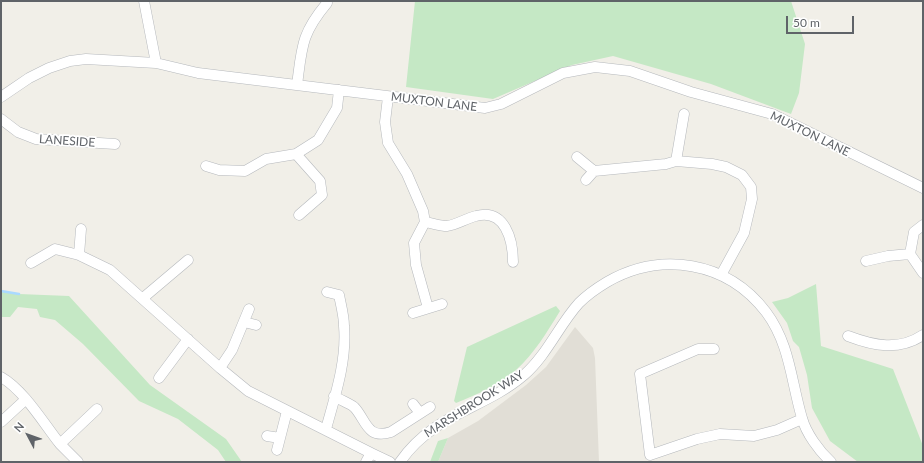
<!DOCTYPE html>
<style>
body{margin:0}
#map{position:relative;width:924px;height:463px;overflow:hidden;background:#f1efe8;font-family:Lato,sans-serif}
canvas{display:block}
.frame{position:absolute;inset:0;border:2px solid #5f6368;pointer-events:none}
.north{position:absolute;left:8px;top:415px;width:40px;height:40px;-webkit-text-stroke:3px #fff;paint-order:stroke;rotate:311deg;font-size:11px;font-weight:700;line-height:16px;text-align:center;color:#5f6368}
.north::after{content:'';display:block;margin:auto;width:14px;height:18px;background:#5f6368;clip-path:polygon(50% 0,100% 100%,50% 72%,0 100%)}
.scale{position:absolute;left:786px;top:16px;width:68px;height:18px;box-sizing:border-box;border:2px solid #5f6368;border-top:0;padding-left:5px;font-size:12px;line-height:14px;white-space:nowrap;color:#5f6368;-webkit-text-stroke:3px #fff;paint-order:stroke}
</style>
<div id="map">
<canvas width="924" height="463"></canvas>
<div class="frame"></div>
<div class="north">N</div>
<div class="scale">50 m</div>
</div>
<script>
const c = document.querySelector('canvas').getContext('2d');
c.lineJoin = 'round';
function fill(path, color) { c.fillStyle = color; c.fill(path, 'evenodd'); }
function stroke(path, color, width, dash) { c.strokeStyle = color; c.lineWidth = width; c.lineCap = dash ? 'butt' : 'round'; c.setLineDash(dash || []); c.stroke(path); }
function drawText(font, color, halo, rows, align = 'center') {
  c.font = font + ' Lato,sans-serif'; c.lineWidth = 3.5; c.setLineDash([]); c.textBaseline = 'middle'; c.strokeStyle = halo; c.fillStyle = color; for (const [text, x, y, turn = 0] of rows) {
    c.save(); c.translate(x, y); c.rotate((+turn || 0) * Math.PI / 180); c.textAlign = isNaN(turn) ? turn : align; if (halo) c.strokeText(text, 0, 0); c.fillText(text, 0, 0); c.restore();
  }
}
const education = new Path2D(`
 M 575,327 L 593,348 L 595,358 L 599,462 L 438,462 L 448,438 L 478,421 L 526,385 L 546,367 Z`);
const green = new Path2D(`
 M 415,1 L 791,1 L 805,44 L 799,93 L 791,114 L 711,84 L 613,56 L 572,65 L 493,99 L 406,87 Z
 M 816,284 L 821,346 L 893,369 L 923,446 L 923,462 L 858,462 L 830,441 L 812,408 L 807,375 L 799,347 L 793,341 L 787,323 L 772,302 L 788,298 Z
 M 1,291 L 19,294 L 69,296 L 150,385 L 226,439 L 242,462 L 226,462 L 218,450 L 178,419 L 139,401 L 83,344 L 55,320 L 40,317 L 37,309 L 18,307 L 10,317 L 1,317 Z
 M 556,306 L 560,311 C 547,332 534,354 516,370 C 500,386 477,394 456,403 L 454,401 L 467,347 Z
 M 448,438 L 438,462 L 430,462 L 438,441 Z`);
const stream = new Path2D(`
 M 1,291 L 19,294`);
const street = new Path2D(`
 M 144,1 L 156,63
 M 297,85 C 302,47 301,34 327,3
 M 1,97 L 29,78 L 49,68 L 70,61 L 86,59 L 156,63 L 198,73 L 485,108 L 501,104 L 563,73 L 595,67 L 630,71 L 691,92 L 772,114 L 923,188
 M 388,97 L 385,122 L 388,143 L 407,174 L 423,211 L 425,222 C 432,223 440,226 447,226 C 456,225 467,218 476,216 C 505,208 513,240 513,262
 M 684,114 L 676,161 L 712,164 L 726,167 L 742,175 L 751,187 L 752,199 L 744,233 L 721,275
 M 1,119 L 18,132 L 36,139 L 115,144
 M 296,154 L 320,181 L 322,195 L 299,215
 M 577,157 L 594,171 L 666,164 L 676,161
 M 206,166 L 219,170 L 245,171 L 266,159 L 296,154 L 318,140 L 337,108 L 339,90
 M 586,180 L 594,171
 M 425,222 L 414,243 L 416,265 L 428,308
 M 910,254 L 914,232 L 923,225
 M 79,255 L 81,229
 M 866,261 L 888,256 L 910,254 L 923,273
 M 31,263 L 55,249 L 79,255 L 110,270 L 220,368 L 248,391 L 371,453 L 366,462
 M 327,292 L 339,295
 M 143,298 L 188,260
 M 413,313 L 442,304
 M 244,322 L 256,325
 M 848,336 C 874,346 899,351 923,335
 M 714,349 L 698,349 L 640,374 L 650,455 L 697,439 L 720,434 L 754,436 L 777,430 L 802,419
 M 220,368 L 232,350 L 249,309
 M 1,377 C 24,390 44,424 60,444 L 97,409
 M 159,378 L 188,339
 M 334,396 C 340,400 349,403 354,407 C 366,419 366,440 391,432 L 430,407
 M 413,404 L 420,413
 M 1,422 L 25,400
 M 326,429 C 335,396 347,361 344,326 C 344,316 341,305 339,295
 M 267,436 L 280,438
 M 60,444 L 78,462
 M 277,450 L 287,411
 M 371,453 L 390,462
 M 400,462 C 434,413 483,410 524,375 C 547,355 559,325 579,303 C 587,295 597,288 607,282 C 661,251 727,261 766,312 C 790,344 791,381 802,418 C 806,433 819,451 831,462`);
const streetNames = [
 ["MUXTON LANE",434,102,7],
 ["MUXTON LANE",810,134,26],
 ["LANESIDE",67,141,4],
 ["MARSHBROOK WAY",474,404,-32]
];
fill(education, '#e1ded6');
fill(green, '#c5e8c5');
stroke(stream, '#aadaff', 2.5);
stroke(street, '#b5b8bc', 11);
stroke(street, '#fff', 10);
drawText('12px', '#5f6368', '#fff', streetNames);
</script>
